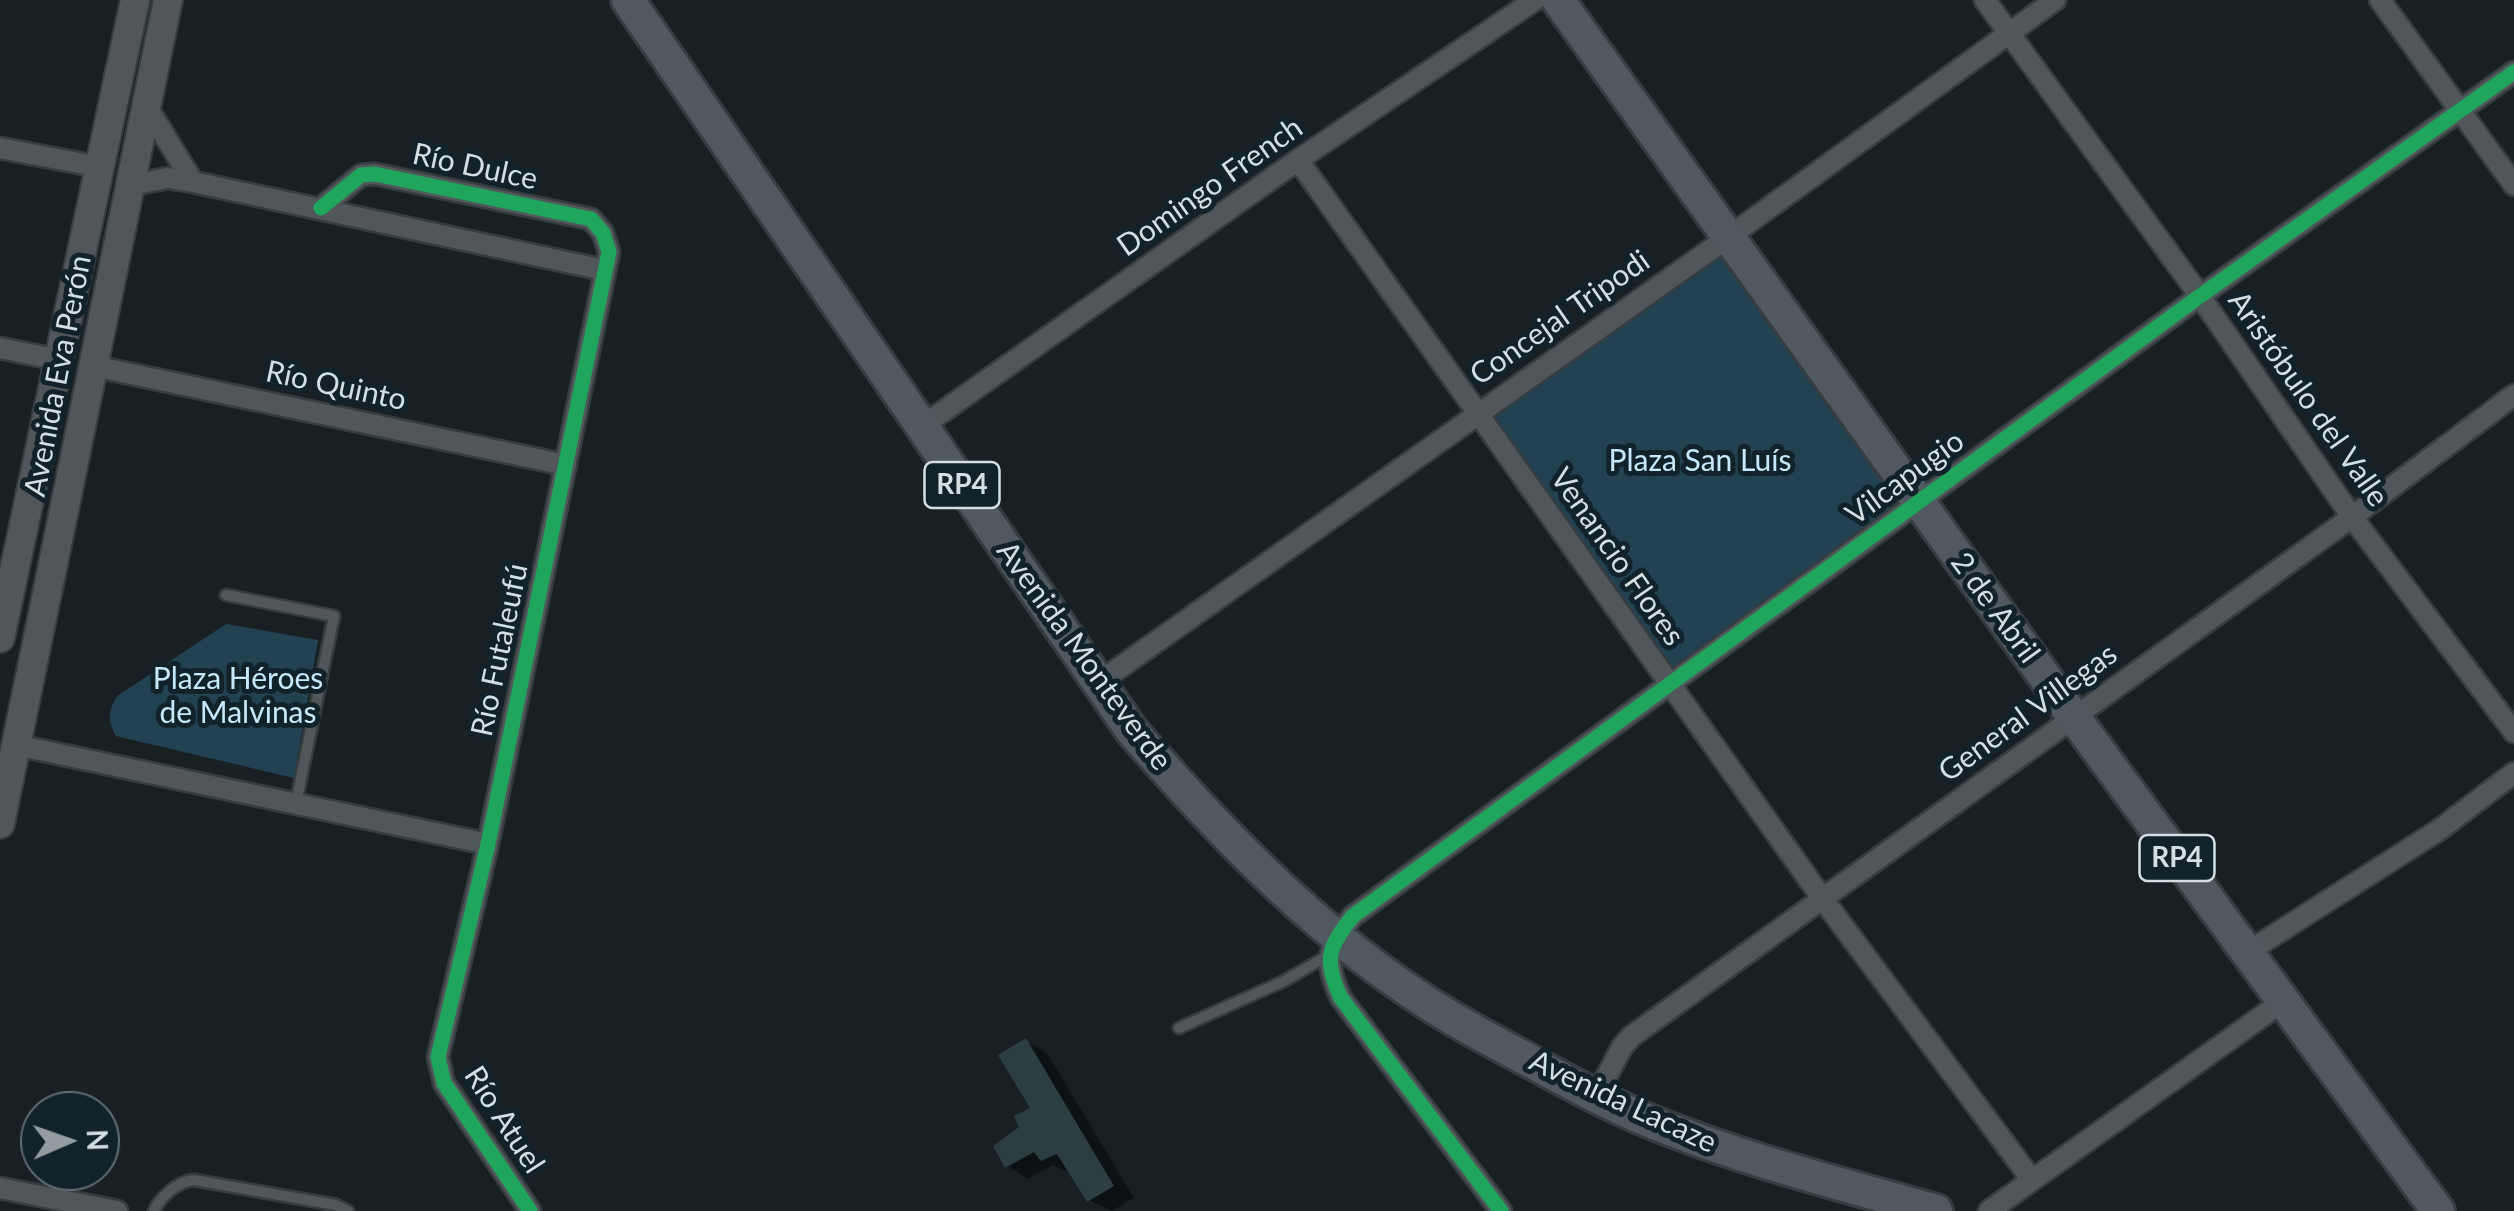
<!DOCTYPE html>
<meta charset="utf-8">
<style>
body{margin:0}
#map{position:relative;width:2514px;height:1211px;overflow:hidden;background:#182024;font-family:Lato,sans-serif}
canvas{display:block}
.north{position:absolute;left:20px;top:1091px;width:100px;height:100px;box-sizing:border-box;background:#12222a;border:2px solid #606e74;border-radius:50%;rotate:88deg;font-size:28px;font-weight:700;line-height:40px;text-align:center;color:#d4dfe4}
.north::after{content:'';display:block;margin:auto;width:35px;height:45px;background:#929ca1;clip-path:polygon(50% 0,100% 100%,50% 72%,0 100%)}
</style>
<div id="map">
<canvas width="2514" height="1211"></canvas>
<div class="north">N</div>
</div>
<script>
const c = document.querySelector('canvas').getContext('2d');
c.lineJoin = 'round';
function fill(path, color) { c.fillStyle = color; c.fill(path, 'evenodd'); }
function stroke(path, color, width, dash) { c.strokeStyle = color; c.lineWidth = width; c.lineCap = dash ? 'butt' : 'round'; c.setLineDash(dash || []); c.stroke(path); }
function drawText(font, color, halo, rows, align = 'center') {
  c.font = font + ' Lato,sans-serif'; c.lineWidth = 10; c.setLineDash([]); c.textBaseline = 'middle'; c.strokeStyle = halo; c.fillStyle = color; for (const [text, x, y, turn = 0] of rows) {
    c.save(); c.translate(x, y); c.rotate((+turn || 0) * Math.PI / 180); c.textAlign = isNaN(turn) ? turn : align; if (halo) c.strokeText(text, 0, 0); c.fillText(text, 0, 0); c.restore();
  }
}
const green = new Path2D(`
 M 1730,236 L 1919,503 L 1670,684 L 1478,413 Z
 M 226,624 L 318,640 L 294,778 L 116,736 C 107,719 108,712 117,696 Z`);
const shadow = new Path2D(`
 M 1026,1041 L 1047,1053 L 1134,1198 L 1112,1211 L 1089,1200 L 1070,1169 L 1064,1171 L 1053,1165 L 1028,1179 L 1007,1166 L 1034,1108 Z`);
const building = new Path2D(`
 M 1026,1038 L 1114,1186 L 1087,1202 L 1057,1154 L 1041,1161 L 1034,1152 L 1005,1168 L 993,1146 L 1019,1127 L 1014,1116 L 1030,1108 L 998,1055 Z`);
const service = new Path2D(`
 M 226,595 L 334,616 L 296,803
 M 1179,1028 L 1284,981 L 1329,955
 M 154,1211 C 160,1197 178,1181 194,1180 L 336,1205 L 348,1211`);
const minor = new Path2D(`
 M 1985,0 L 2200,296 L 2352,517 L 2514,732
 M 2380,0 L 2514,185
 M 147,107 L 193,182
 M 0,148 L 100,167
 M 1298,160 L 1822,898 L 2032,1180
 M 131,185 L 168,178 L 193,182 L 604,270
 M 321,208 L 361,175 L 375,174 L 591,219 L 603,233 L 609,252 L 488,844 L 438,1057 L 444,1083 L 530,1211
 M 0,348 L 59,360
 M 93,366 L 566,465
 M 921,427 L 1298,160 L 1535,0
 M 1098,683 L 1730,236 L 2055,0
 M 16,745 L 488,844
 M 2246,953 L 2439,830 L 2514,773
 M 1596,1097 L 1622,1047 L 1632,1036 L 2352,517 L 2514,395
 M 0,1188 L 117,1211
 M 1501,1211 L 1341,998 C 1323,961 1328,947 1353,916 L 2200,296 L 2514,72
 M 1989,1211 L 2282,1002`);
const secondary = new Path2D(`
 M 0,638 L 135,0
 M 0,824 L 168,0`);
const primary = new Path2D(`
 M 628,0 L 1132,731 C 1217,829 1306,922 1414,994 C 1453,1021 1497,1043 1539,1066 C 1576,1086 1614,1107 1654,1123 C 1745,1160 1841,1184 1936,1211
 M 1558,0 L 2073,716 L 2438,1211`);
const cycleway = new Path2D(`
 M 321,208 L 361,175 L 375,174 L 591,219 L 603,233 L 609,252 L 488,844 L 438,1057 L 444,1083 L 530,1211
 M 1501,1211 L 1341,998 C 1323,961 1328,947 1353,916 L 2200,296 L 2514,72`);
const shields = [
 [962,485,75],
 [2177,858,75]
];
const shieldNames = [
 ["RP4",962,485],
 ["RP4",2177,858]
];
const streetNames = [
 ["Río Dulce",475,167,12],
 ["Domingo French",1210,187,-35],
 ["Concejal Tripodi",1560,318,-35],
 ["Avenida Eva Perón",58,376,-79],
 ["Río Quinto",336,386,12],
 ["Aristóbulo del Valle",2308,399,55],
 ["Vilcapugio",1905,478,-36],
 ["Venancio Flores",1617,557,55],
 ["2 de Abril",1995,608,54],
 ["Río Futaleufú",500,650,-78],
 ["Avenida Monteverde",1084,656,54],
 ["General Villegas",2028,713,-36],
 ["Avenida Lacaze",1623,1102,25],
 ["Río Atuel",504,1120,57]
];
const parkNames = [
 ["Plaza San Luís",1700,461],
 ["Plaza Héroes",238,679],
 ["de Malvinas",238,713]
];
fill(green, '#224252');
fill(shadow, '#0007');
fill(building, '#2d3e42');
stroke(service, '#363d40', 15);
stroke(minor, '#363d40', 25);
stroke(secondary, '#363d40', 32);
stroke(primary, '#363d40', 38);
stroke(service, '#50565a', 10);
stroke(minor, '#50565a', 20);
stroke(secondary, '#50565a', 28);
stroke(primary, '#505960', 32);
stroke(cycleway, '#20a55d', 15);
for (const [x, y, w] of shields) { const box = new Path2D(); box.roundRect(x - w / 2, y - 23, w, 46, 8); c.fillStyle = '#12222a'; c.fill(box); stroke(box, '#d4dfe4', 2.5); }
drawText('bold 28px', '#d4dfe4', null, shieldNames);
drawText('30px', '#d4dfe4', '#12222a', streetNames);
drawText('30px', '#c5e8fa', '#12222a', parkNames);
</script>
